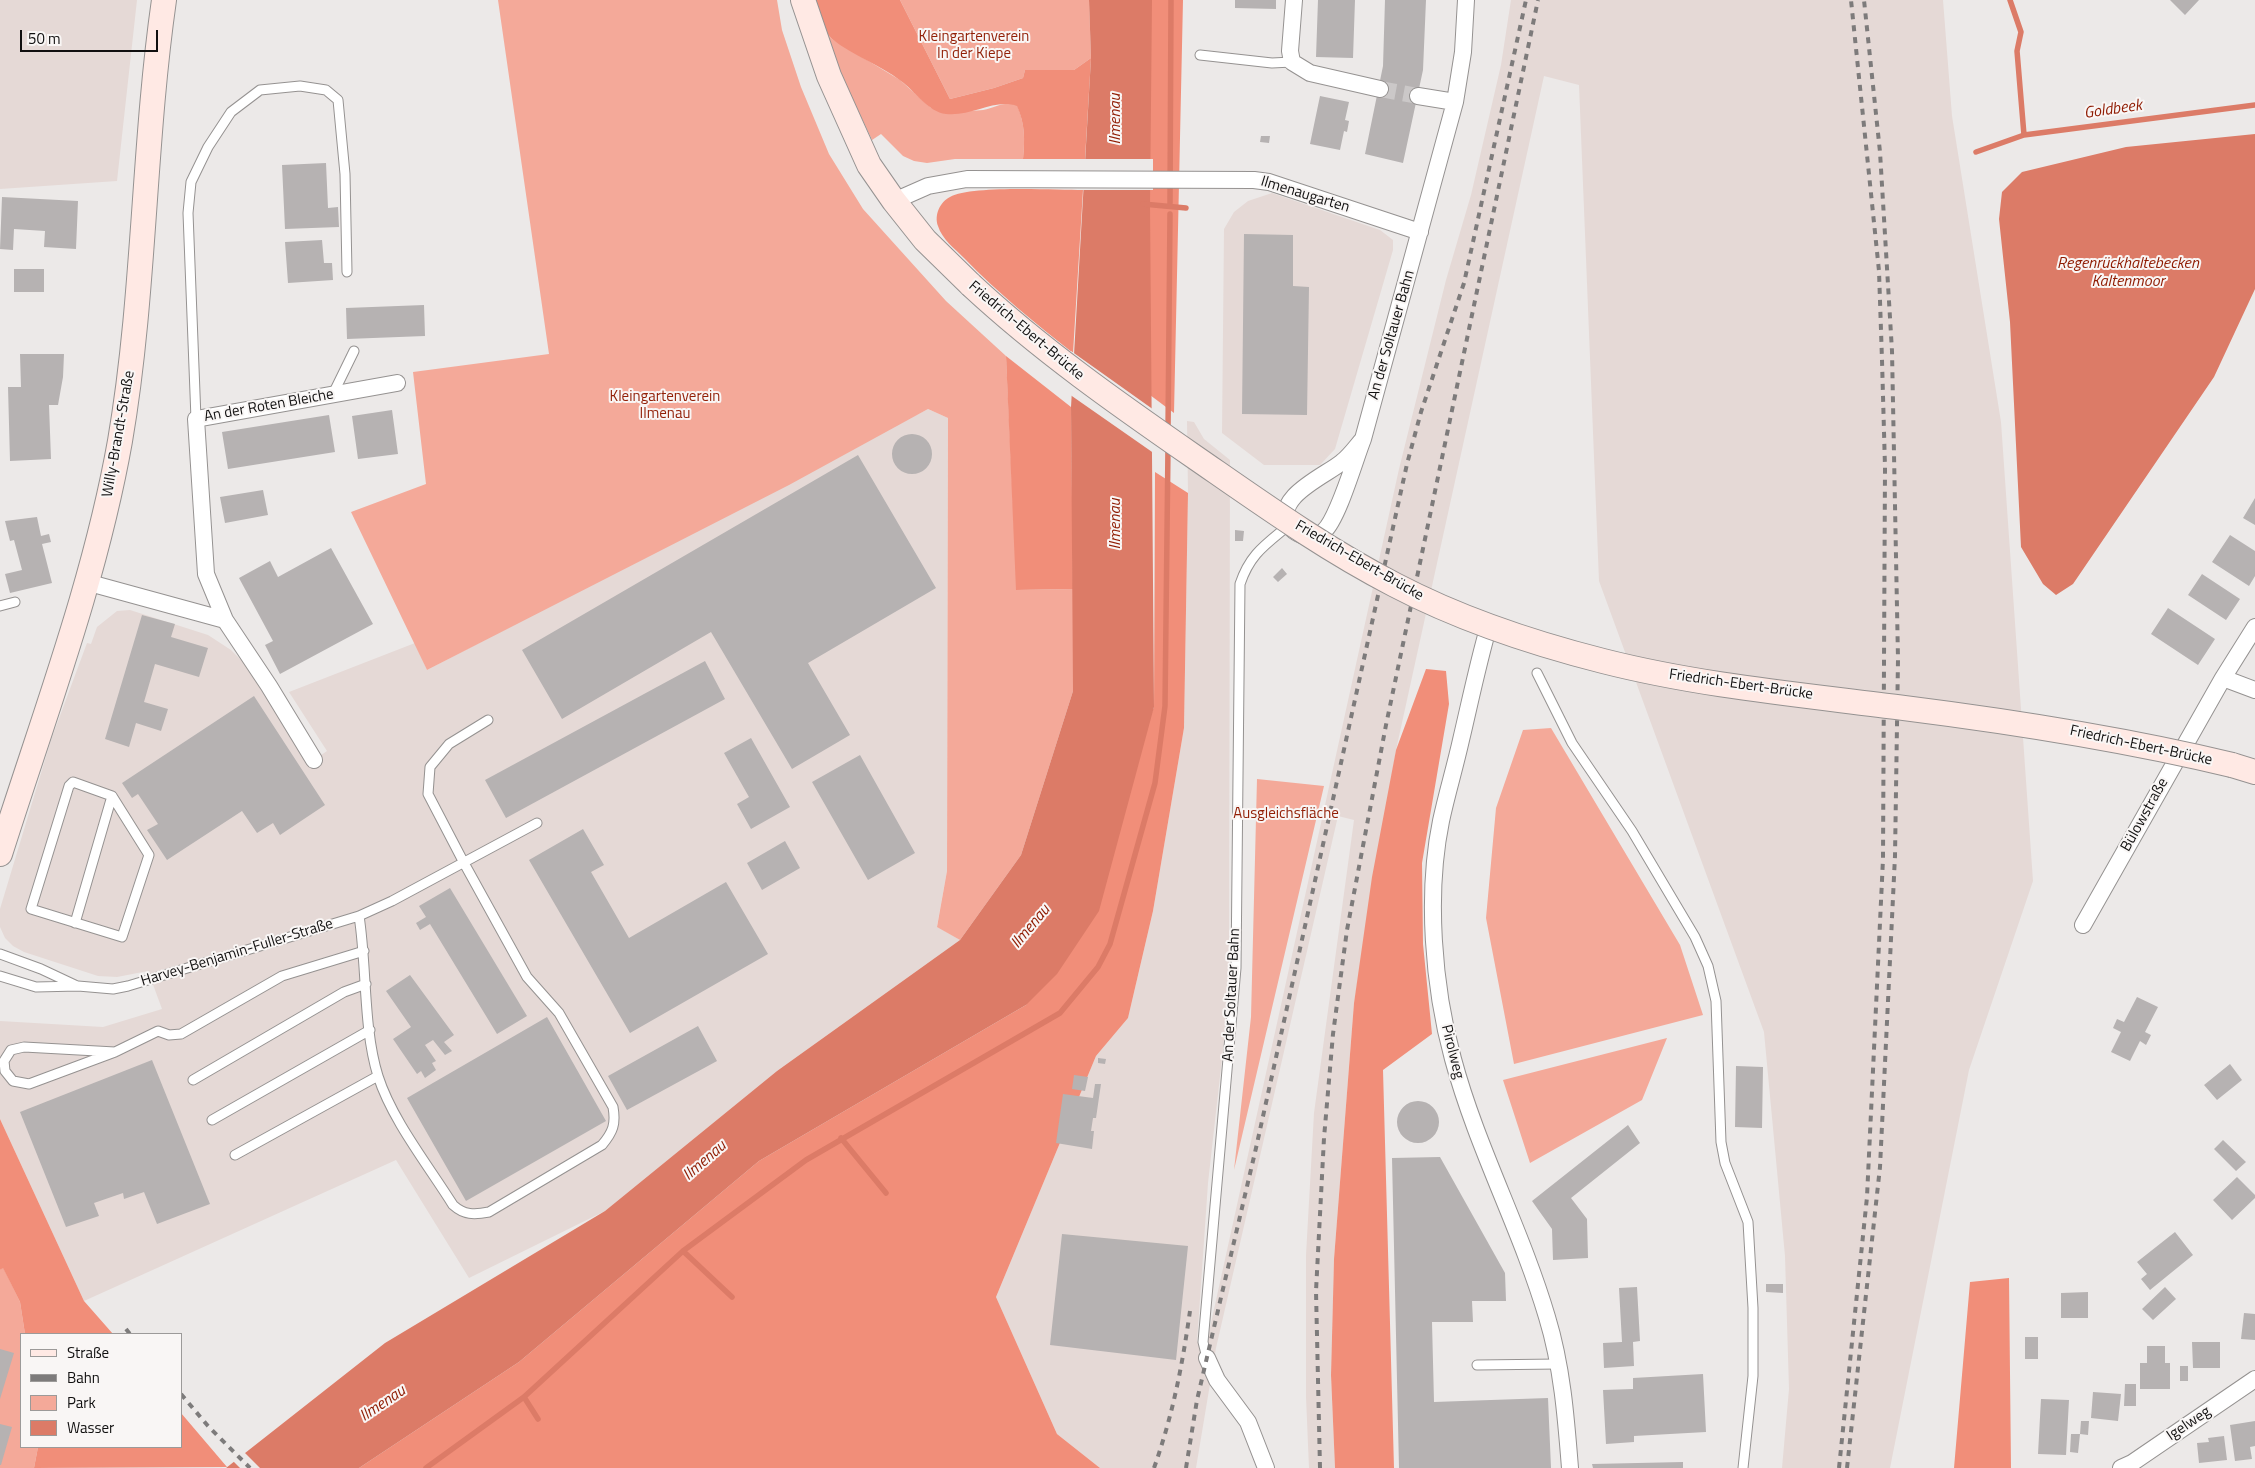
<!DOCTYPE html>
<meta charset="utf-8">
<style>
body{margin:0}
#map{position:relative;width:2255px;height:1468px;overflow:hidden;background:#ece9e8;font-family:"Titillium Web",sans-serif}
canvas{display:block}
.legend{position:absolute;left:20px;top:1333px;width:162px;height:115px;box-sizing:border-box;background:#f9f6f5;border:1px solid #9c9a99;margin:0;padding:6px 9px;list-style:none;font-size:15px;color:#111010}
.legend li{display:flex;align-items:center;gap:10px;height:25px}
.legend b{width:25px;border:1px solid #9c9a99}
.scale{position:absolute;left:20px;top:30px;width:138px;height:22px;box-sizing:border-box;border:2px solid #111010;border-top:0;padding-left:6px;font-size:15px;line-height:18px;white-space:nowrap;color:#111010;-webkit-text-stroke:4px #f9f6f5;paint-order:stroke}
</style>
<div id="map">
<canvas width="2255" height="1468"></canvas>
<ul class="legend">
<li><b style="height:6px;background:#ffe9e4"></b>Straße</li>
<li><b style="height:6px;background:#7d7b7b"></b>Bahn</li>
<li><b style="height:14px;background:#f4a999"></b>Park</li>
<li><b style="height:14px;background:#dc7b67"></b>Wasser</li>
</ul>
<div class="scale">50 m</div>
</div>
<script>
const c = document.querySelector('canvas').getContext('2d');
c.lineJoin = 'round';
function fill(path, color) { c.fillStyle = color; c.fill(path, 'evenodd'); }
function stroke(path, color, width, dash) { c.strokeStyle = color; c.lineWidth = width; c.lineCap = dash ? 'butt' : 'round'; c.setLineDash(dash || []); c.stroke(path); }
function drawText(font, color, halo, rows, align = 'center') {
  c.font = font + ' "Titillium Web",sans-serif'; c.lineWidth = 4; c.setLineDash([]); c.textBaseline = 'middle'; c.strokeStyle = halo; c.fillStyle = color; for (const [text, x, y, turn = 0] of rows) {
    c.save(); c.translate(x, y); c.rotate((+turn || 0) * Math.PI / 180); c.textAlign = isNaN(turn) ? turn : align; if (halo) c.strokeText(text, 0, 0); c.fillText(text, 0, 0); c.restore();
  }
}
const built = new Path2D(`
 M 0,0 L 137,0 L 117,181 L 0,189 Z
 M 1511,0 L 1943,0 L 1952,116 L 2001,422 L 2033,881 L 1969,1070 L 1890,1468 L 1782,1468 L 1789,1389 L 1785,1256 L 1764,1032 L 1599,581 L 1579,85 L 1544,76 L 1396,750 L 1354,1003 L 1334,1259 L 1331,1375 L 1335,1468 L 1309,1468 L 1306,1397 L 1306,1255 L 1314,1113 L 1354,820 L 1338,816 L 1216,1348 L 1196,1468 L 1100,1468 L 1057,1434 L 996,1297 L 1096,1056 L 1128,1018 L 1153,911 L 1184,728 L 1188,493 L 1187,421 L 1194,422 L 1204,439 L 1230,460 L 1229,974 L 1225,1032 L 1208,1183 L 1197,1342 L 1209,1332 L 1399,469 L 1446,280 L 1471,195 L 1501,65 Z
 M 1272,193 L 1380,230 L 1393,240 L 1393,250 L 1335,449 L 1320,465 L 1264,465 L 1222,433 L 1224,229 L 1234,212 L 1248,201 Z
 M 928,409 L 948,418 L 947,871 L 937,926 L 960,940 L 777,1071 L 605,1211 L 469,1278 L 396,1160 L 84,1301 L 0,1119 L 0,1021 L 103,1027 L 162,1009 L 148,971 L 117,977 L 98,976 L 24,952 L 13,946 L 5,938 L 0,927 L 0,909 L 51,740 L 87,643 L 91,644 L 97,627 L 117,611 L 130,610 L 208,635 L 231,650 L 248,667 L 308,764 L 327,751 L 289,692 L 415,643 L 427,670 Z`);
const green = new Path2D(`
 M 498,0 L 777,0 L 782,30 L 801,87 L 829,154 L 863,209 L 946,301 L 1006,356 L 1017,590 L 1073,589 L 1073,691 L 1021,855 L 960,940 L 937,927 L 947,871 L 948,418 L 928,409 L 789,485 L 427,670 L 351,512 L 426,484 L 413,372 L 549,354 Z
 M 900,0 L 1089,0 L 1091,58 L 1074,70 L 1025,70 L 1023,78 L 994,88 L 950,99 Z
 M 824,30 L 832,39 L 900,80 L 931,108 C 947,109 967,112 983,110 C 996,108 1002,101 1017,105 C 1025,124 1025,139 1023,159 L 955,159 L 927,163 L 914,161 L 903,156 L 881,134 L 872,140 L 838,68 Z
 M 1551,728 L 1680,945 L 1703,1015 L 1514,1064 L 1486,918 L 1496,808 L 1523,730 Z
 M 1257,779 L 1324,786 L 1234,1170 L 1251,1017 Z
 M 1667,1038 L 1642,1100 L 1530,1163 L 1503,1080 Z
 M 3,1267 L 20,1302 L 25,1334 L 21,1334 L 21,1447 L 38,1447 L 34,1468 L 0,1468 L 0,1270 Z`);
const forest = new Path2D(`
 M 815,0 L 900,0 L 950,99 L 994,88 L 1023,78 L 1025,70 L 1074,70 L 1091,58 L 1085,159 L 1023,159 C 1025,139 1025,124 1017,106 C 995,98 971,117 946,114 C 928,112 915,91 901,81 C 879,64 853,56 832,39 L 824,30 Z
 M 1151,0 L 1183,0 L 1174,413 L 1146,392 Z
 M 1083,190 L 1073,353 C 1035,323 998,293 964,258 C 954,248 942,239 938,226 C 934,215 940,202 950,197 C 971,185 1055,190 1083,190 Z
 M 1006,356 L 1071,407 L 1073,589 L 1016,590 Z
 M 1155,472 L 1188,493 L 1184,728 L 1153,911 L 1128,1018 L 1096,1056 L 996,1297 L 1057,1434 L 1100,1468 L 359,1468 L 519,1362 L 759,1161 L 1026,1005 L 1154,707 Z
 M 1426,669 L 1446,671 L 1449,704 L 1422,863 L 1423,944 L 1432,1034 L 1383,1070 L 1394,1468 L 1335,1468 L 1331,1375 L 1334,1259 L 1354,1003 L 1372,877 L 1396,750 Z
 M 0,1119 L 84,1301 L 113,1334 L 25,1334 L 20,1302 L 3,1268 L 0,1270 Z
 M 2009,1278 L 2011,1468 L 1954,1468 L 1970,1282 Z
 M 181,1413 L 227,1467 L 34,1468 L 38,1447 L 181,1447 Z`);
const water = new Path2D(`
 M 1089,0 L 1152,0 L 1150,205 L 1154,707 L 1099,911 L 1057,974 L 1026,1005 L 759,1161 L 519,1362 L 359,1468 L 226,1468 L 385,1343 L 605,1211 L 777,1071 L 960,940 L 1021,855 L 1073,691 L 1071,407 L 1091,58 Z
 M 2255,134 L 2255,289 L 2214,377 L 2073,584 L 2056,595 L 2043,584 L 2021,547 L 2010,322 L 1999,219 L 2002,192 L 2022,172 L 2126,147 Z`);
const pier = new Path2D(`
 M 1082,159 L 1153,159 L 1153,190 L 1081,190 Z
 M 1071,351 L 1154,410 L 1155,454 L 1069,394 Z
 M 243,1451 L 260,1468 L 240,1468 L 232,1460 Z`);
const stream = new Path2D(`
 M 2010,0 L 2021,32 L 2017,51 L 2024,135
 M 1976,152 L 2024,135 L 2255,105
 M 1170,203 L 1171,0
 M 1143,204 L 1186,208
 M 1168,430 L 1170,214
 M 841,1138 L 886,1193
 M 683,1251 L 732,1297
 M 524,1397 L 538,1419
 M 426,1468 L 524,1397 L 683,1251 L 806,1160 L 1060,1013 L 1098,967 L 1110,944 L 1155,783 L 1165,706 L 1168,447`);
const building = new Path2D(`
 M 1235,0 L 1276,0 L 1276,9 L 1235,8 Z
 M 1318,0 L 1355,0 L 1353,58 L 1316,57 Z
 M 1385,0 L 1426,0 L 1423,70 L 1403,163 L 1365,154 L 1383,66 Z
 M 2170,0 L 2199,0 L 2185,15 Z
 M 1320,96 L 1349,102 L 1345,120 L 1349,121 L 1347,132 L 1344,131 L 1340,150 L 1310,144 Z
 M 1261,136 L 1270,136 L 1269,143 L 1260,142 Z
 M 326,163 L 328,208 L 338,207 L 339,227 L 285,229 L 282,165 Z
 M 2,197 L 78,201 L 76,249 L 44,247 L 45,231 L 14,229 L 13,250 L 0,249 Z
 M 1244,234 L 1293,235 L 1293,286 L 1309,287 L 1307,415 L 1242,414 Z
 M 322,240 L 324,263 L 332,263 L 333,280 L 288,283 L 285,242 Z
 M 14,269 L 44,269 L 44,292 L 14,292 Z
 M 424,305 L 425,336 L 347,339 L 346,308 Z
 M 20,354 L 64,354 L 63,377 L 58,405 L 49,405 L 51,459 L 10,461 L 8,387 L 21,387 Z
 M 392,410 L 398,454 L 358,459 L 352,416 Z
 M 329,415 L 335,452 L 228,469 L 222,432 Z
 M892 454a20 20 0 1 1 40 0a20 20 0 1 1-40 0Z
 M 858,455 L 936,588 L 808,663 L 850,735 L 792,769 L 711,632 L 562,719 L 522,650 Z
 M 263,490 L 268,515 L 225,523 L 220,497 Z
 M 2255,498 L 2255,525 L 2243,518 Z
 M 37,517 L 41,536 L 49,534 L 51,542 L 42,544 L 52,583 L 10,593 L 5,574 L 22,570 L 14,540 L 10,541 L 5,521 Z
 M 1235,530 L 1244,531 L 1243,541 L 1235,541 Z
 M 2230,535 L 2255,551 L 2255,576 L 2249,586 L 2212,562 Z
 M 331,548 L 373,624 L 280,674 L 265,645 L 273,641 L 239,578 L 270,561 L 278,577 Z
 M 1282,568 L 1287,574 L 1278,582 L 1273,577 Z
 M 2202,574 L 2240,599 L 2226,620 L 2188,595 Z
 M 2168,608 L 2215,639 L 2198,665 L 2151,634 Z
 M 142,615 L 175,624 L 171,637 L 208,648 L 199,677 L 155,664 L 144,702 L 168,709 L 161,731 L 136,723 L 129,747 L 105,739 Z
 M 705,661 L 725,699 L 506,818 L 485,780 Z
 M 254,696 L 325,805 L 280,835 L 273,823 L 257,833 L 242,811 L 167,860 L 147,830 L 158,824 L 138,794 L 132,798 L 122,783 Z
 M 751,738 L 790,807 L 751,829 L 737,804 L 749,797 L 724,753 Z
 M 860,755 L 915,853 L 868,880 L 812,782 Z
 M 583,829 L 604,865 L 591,872 L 629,938 L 726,882 L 768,954 L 630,1033 L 529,860 Z
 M 785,841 L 800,868 L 762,890 L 747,863 Z
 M 450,888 L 527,1016 L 497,1034 L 430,924 L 420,930 L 416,923 L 426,917 L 419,906 Z
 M 410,975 L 454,1035 L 444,1042 L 452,1051 L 445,1055 L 433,1040 L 425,1045 L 436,1061 L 432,1063 L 436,1070 L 425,1078 L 421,1071 L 417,1074 L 393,1039 L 411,1027 L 386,991 Z
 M 2137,997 L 2158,1007 L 2145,1032 L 2151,1035 L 2146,1045 L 2140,1041 L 2130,1061 L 2111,1052 L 2121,1032 L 2113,1028 L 2117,1019 L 2124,1022 Z
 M 547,1017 L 606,1121 L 466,1201 L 407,1098 Z
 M 698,1026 L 717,1061 L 627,1110 L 608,1076 Z
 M 1098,1058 L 1106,1059 L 1105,1064 L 1098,1063 Z
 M 152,1060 L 210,1204 L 157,1224 L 144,1192 L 124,1199 L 123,1193 L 94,1203 L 99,1216 L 66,1227 L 20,1112 Z
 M 2230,1064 L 2242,1080 L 2217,1100 L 2204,1085 Z
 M 1736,1066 L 1763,1067 L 1762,1128 L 1735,1127 Z
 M 1074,1075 L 1088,1077 L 1085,1091 L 1072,1089 Z
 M 1095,1084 L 1101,1084 L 1096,1118 L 1093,1118 L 1091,1131 L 1094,1131 L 1092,1149 L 1056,1143 L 1063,1094 L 1093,1098 Z
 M1397 1122a21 21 0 1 1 42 0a21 21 0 1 1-42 0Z
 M 1628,1125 L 1640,1143 L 1571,1198 L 1587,1219 L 1588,1258 L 1553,1260 L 1552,1229 L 1532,1201 Z
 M 2223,1140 L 2246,1162 L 2236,1171 L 2214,1149 Z
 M 1440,1157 L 1505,1273 L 1506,1301 L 1472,1301 L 1473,1322 L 1432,1322 L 1434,1402 L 1548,1398 L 1551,1468 L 1399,1468 L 1392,1158 Z
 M 2237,1177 L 2255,1195 L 2255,1198 L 2232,1220 L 2213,1200 Z
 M 2175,1232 L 2193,1255 L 2150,1290 L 2141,1279 L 2147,1274 L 2137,1262 Z
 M 1062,1234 L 1188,1246 L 1176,1360 L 1050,1345 Z
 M 1766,1284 L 1783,1284 L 1783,1293 L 1766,1292 Z
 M 1637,1287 L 1640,1341 L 1633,1342 L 1634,1366 L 1604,1368 L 1603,1343 L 1622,1342 L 1619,1288 Z
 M 2165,1287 L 2176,1299 L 2153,1320 L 2142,1309 Z
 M 2088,1292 L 2088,1318 L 2061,1318 L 2061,1293 Z
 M 2244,1313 L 2255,1314 L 2255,1340 L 2241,1339 Z
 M 2025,1337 L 2038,1337 L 2038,1359 L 2025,1359 Z
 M 2192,1342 L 2220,1342 L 2220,1368 L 2193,1368 Z
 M 2147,1346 L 2165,1346 L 2165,1363 L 2170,1363 L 2170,1389 L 2140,1389 L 2140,1363 L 2147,1363 Z
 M 0,1349 L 14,1353 L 0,1399 Z
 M 2180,1366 L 2188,1366 L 2188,1381 L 2180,1381 Z
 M 1703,1374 L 1706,1432 L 1634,1436 L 1634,1442 L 1606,1444 L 1603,1390 L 1633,1389 L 1633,1378 Z
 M 2125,1384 L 2136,1384 L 2136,1406 L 2124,1406 Z
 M 2093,1392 L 2121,1394 L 2118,1421 L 2091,1418 Z
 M 2041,1399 L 2069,1400 L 2066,1455 L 2038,1454 Z
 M 2081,1421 L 2089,1421 L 2088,1435 L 2080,1434 L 2078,1453 L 2070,1452 L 2071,1434 L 2080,1434 Z
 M 2255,1421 L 2255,1446 L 2250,1447 L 2252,1459 L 2235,1461 L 2230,1425 Z
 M 0,1424 L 12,1427 L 1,1465 L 0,1465 Z
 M 2224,1436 L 2227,1460 L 2199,1463 L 2197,1443 L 2209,1442 L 2208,1438 Z
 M 1683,1462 L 1683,1468 L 1593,1468 L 1592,1464 Z`);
const minorTunnel = new Path2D(`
 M 1380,89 L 1418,96`);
const service = new Path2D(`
 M 1200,55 L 1272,63 L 1292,62
 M 333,394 L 354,351
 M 196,419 L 188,213 L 191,182 L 208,147 L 231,112 L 260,90 L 300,86 L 326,90 L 338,100 L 345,174 L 347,272
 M 0,606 L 15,602
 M 1537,673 L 1572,743 L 1632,831 L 1695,937 L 1708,966 L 1716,1001 L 1721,1142 L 1725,1163 L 1748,1222 L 1753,1308 L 1753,1376 L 1743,1468
 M 359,916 C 367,966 363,1028 378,1076 C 392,1120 428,1165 453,1205 C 464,1215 474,1215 489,1212 L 602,1145 C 613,1132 616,1124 613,1107 L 559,1013 L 527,977 L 464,863 L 428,794 L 430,767 L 449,744 L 488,720
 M 75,923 L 112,796 L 73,782 L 69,786 L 31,909 L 122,937 L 149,855 L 112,796
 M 0,954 L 41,969 L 75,985
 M 0,976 L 36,987 L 78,986 L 113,989 L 128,986 L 359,916 L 392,901 L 537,823
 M 115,1052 L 24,1047 L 11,1050 L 4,1061 L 5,1071 L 13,1081 L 29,1084 L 115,1052 L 158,1031 L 169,1035 L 181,1034 L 282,976 L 364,951
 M 193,1080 L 344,992 L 366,984
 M 212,1120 L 370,1030
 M 235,1155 L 378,1076
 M 1207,1358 L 1203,1342 L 1236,968 L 1240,584 C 1250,554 1265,545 1289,525
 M 1477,1365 L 1558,1364`);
const minor = new Path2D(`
 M 1294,0 L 1290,51 L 1292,62 L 1310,73 L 1380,89
 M 1418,96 L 1455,102
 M 894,201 L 928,186 L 967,179 L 1254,180 L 1269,182 L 1420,232
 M 1363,439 C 1355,459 1338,519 1324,531 C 1322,533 1314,536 1310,537 C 1303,537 1294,532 1290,527 C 1270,498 1327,475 1342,462 C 1350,456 1356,447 1363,439 L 1455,102 L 1463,52 L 1466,0
 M 86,582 L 225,620 L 269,686 L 314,760
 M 225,620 L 206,574 L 196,419 L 397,383
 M 1489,625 C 1478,663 1470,702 1461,740 C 1455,767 1447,793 1441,821 C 1426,894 1433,986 1453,1059 C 1477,1148 1521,1229 1547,1317 C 1562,1366 1566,1417 1570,1468
 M 2223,678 L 2255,690
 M 2083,925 L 2223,678 L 2255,627
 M 1207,1358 L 1217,1380 L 1248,1422 L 1266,1468
 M 2121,1468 L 2132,1463 L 2255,1379`);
const secondary = new Path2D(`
 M 803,0 L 829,76 L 869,165 L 894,201 L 925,240 L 971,285
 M 2232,765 L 2255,772
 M 0,854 C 43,718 95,582 120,441 C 145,295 143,146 164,0`);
const rail = new Path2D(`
 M 126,1329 L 130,1334
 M 181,1394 L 208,1426 L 250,1468
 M 1154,1468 C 1173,1414 1182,1367 1190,1311
 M 1186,1468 L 1197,1400 L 1256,1148 L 1407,464 L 1421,412 L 1464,283 L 1526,0
 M 1320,1468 L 1316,1291 L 1324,1138 L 1333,1034 L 1347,930 L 1386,725 L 1538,0
 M 1839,1468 L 1867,1197 L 1883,859 L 1885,467 L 1882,360 L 1879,271 L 1851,0
 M 1847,1468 L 1880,1167 L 1895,856 L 1898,659 L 1892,351 L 1880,152 L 1864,0`);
const secondaryBridge = new Path2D(`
 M 971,285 C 1041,350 1118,404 1196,458 C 1261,503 1325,549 1395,585 C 1460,619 1532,643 1603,661 C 1701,686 1804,695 1904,708 C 2015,722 2124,739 2232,765`);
const parkNames = [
 ["Kleingartenverein",974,37],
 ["In der Kiepe",974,54],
 ["Kleingartenverein",665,397],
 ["Ilmenau",665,414],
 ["Ausgleichsfläche",1286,814]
];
const streetNames = [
 ["Ilmenaugarten",1305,195,17],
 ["Friedrich-Ebert-Brücke",1026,331,40],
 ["An der Soltauer Bahn",1392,335,-74],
 ["An der Roten Bleiche",269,406,-10],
 ["Willy-Brandt-Straße",119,434,-80],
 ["Friedrich-Ebert-Brücke",1359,561,30],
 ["Friedrich-Ebert-Brücke",1741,685,8],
 ["Friedrich-Ebert-Brücke",2141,746,12],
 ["Bülowstraße",2145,815,-61],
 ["Harvey-Benjamin-Fuller-Straße",237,953,-17],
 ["An der Soltauer Bahn",1232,995,-87],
 ["Pirolweg",1452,1052,76],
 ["Igelweg",2189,1424,-34]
];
const waterNames = [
 ["Goldbeek",2113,110,-8],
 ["Ilmenau",1116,119,-90],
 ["Regenrückhaltebecken",2128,264],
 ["Kaltenmoor",2128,282],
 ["Ilmenau",1116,524,-90],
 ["Ilmenau",1031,927,-50],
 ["Ilmenau",705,1161,-41],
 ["Ilmenau",383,1404,-34]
];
fill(built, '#e5d9d6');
fill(green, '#f4a999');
fill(forest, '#f18e79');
fill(water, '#dc7b67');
fill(pier, '#ece9e8');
stroke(stream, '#dc7b67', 5.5);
fill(building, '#b6b2b2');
stroke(minorTunnel, '#cbc8c8', 16, [16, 8]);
stroke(service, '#959291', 11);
stroke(minor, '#959291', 18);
stroke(secondary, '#959291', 26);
stroke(service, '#fff', 9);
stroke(minor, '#fff', 16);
stroke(secondary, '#ffe9e4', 24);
stroke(rail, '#7d7b7b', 4, [6, 6]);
stroke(secondaryBridge, '#959291', 26, []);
stroke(secondaryBridge, '#ffe9e4', 24);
drawText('15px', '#921f06', '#f9f6f5', parkNames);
drawText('15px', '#111010', '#f9f6f5', streetNames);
drawText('italic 16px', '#8f1b02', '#f9f6f5', waterNames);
</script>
